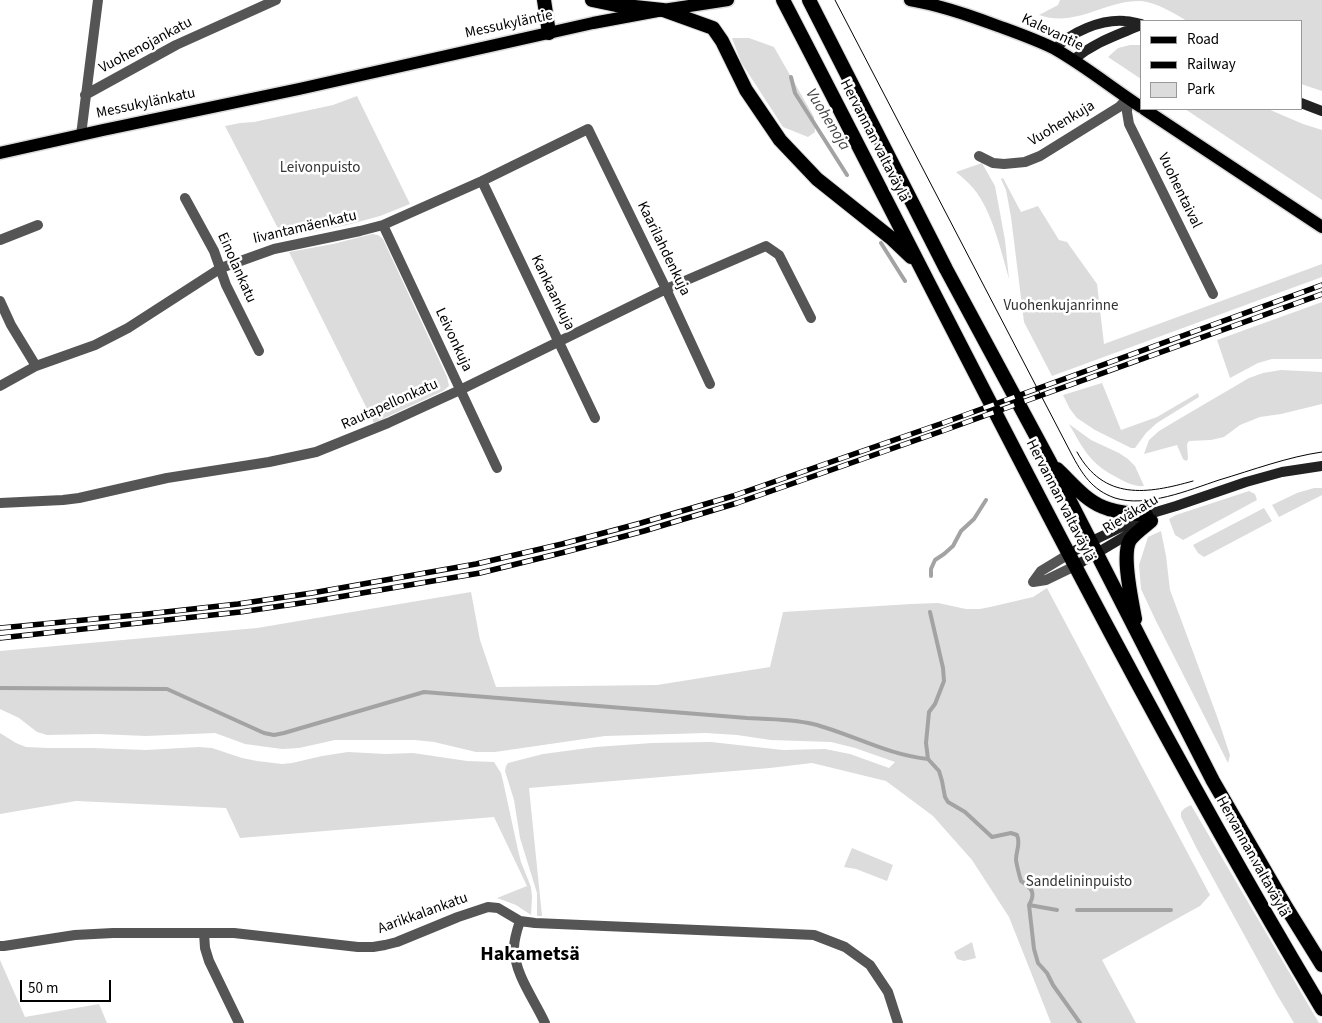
<!DOCTYPE html>
<meta charset="utf-8">
<style>
body{margin:0}
#map{position:relative;width:1322px;height:1023px;overflow:hidden;background:#fff;font-family:"Source Sans 3",sans-serif}
canvas{display:block}
.legend{position:absolute;left:1140px;top:20px;width:162px;height:90px;box-sizing:border-box;background:#fff;border:1px solid #999;margin:0;padding:6px 9px;list-style:none;font-size:15px;color:#000}
.legend li{display:flex;align-items:center;gap:10px;height:25px}
.legend b{width:25px;border:1px solid #999}
.scale{position:absolute;left:20px;top:980px;width:91px;height:22px;box-sizing:border-box;border:2px solid #000;border-top:0;padding-left:6px;font-size:15px;line-height:18px;white-space:nowrap;color:#000;-webkit-text-stroke:4px #fff;paint-order:stroke}
</style>
<div id="map">
<canvas width="1322" height="1023"></canvas>
<ul class="legend">
<li><b style="height:6px;background:#000"></b>Road</li>
<li><b style="height:6px;background:#000"></b>Railway</li>
<li><b style="height:14px;background:#dcdcdc"></b>Park</li>
</ul>
<div class="scale">50 m</div>
</div>
<script>
const c = document.querySelector('canvas').getContext('2d');
c.lineJoin = 'round';
function fill(path, color) { c.fillStyle = color; c.fill(path, 'evenodd'); }
function stroke(path, color, width, dash) { c.strokeStyle = color; c.lineWidth = width; c.lineCap = dash ? 'butt' : 'round'; c.setLineDash(dash || []); c.stroke(path); }
function drawText(font, color, halo, rows, align = 'center') {
  c.font = font + ' "Source Sans 3",sans-serif'; c.lineWidth = 5; c.setLineDash([]); c.textBaseline = 'middle'; c.strokeStyle = halo; c.fillStyle = color; for (const [text, x, y, turn = 0] of rows) {
    c.save(); c.translate(x, y); c.rotate((+turn || 0) * Math.PI / 180); c.textAlign = isNaN(turn) ? turn : align; if (halo) c.strokeText(text, 0, 0); c.fillText(text, 0, 0); c.restore();
  }
}
const green = new Path2D(`
 M 1060,0 L 1322,0 L 1322,91 L 1301,84 L 1301,21 L 1187,21 C 1174,13 1157,3 1141,1 C 1105,0 1076,28 1039,15 L 1058,5 Z
 M 732,38 L 749,38 L 774,47 L 814,117 L 815,132 L 808,137 L 783,127 L 741,62 Z
 M 1130,45 L 1141,45 L 1141,79 L 1108,57 L 1118,48 Z
 M 357,96 L 410,204 L 380,216 L 347,225 L 283,238 L 225,126 L 240,123 L 254,122 L 333,105 Z
 M 1185,109 L 1268,109 L 1303,124 L 1322,130 L 1322,200 Z
 M 982,163 L 995,186 L 1005,240 L 1009,279 C 1001,251 992,210 973,188 C 968,182 962,177 956,172 Z
 M 1003,178 L 1021,212 L 1038,206 L 1059,240 L 1067,242 L 1097,284 L 1104,344 L 1322,264 L 1322,277 L 1052,376 L 1024,322 L 1011,217 L 1006,190 L 1001,179 Z
 M 372,234 L 378,235 L 383,239 L 447,377 L 449,386 L 443,391 L 374,423 L 289,252 L 333,244 Z
 M 1322,302 L 1322,359 L 1272,359 L 1258,363 L 1230,378 L 1217,340 Z
 M 1281,370 L 1322,372 L 1322,404 L 1281,414 L 1260,417 L 1240,425 L 1224,437 L 1211,440 L 1189,441 L 1187,444 L 1188,459 L 1186,461 L 1183,459 L 1177,445 L 1144,454 L 1149,440 L 1159,431 L 1174,422 L 1249,378 L 1263,373 Z
 M 1102,383 L 1121,430 L 1157,417 L 1198,393 L 1199,397 L 1157,423 L 1146,433 L 1135,448 L 1131,448 L 1095,430 L 1077,418 L 1070,409 L 1063,395 Z
 M 1069,424 L 1091,440 L 1119,453 L 1128,459 L 1135,466 L 1144,486 C 1135,487 1125,482 1118,478 C 1090,464 1084,450 1069,424 Z
 M 1314,488 L 1322,488 L 1322,495 L 1279,517 L 1272,505 L 1297,493 Z
 M 1249,491 L 1255,494 L 1257,500 L 1183,540 L 1175,535 L 1169,519 L 1176,515 Z
 M 1264,508 L 1272,521 L 1204,557 L 1198,553 L 1193,545 Z
 M 1161,531 L 1166,556 L 1170,590 L 1218,719 L 1230,755 L 1228,763 L 1155,619 L 1141,589 L 1139,565 L 1148,537 Z
 M 1047,588 L 1210,895 L 1200,906 L 1102,960 L 1136,1023 L 1051,1023 L 1009,917 L 972,860 L 933,816 L 886,781 L 812,763 L 770,768 L 529,788 L 542,916 L 537,916 L 537,893 L 520,838 L 514,800 L 505,771 L 506,766 L 508,763 L 543,754 L 596,747 L 652,743 L 711,742 L 783,750 L 825,749 L 850,754 L 889,768 L 895,762 L 855,748 L 831,742 L 771,740 L 737,735 L 706,733 L 605,736 L 495,752 L 476,752 L 434,742 L 415,740 L 335,740 L 299,748 L 282,749 L 245,744 L 215,733 L 146,736 L 98,734 L 47,735 L 37,732 L 19,718 L 0,709 L 0,651 L 257,628 L 471,592 L 480,640 L 496,687 L 657,685 L 770,667 L 783,612 L 911,604 L 938,603 L 966,609 L 980,609 L 990,607 L 1033,597 Z
 M 0,733 L 16,743 L 26,747 L 48,748 L 92,748 L 146,750 L 199,747 L 212,748 L 242,758 L 257,761 L 282,764 L 292,763 L 322,756 L 348,752 L 386,754 L 413,753 L 467,761 L 494,762 L 501,773 L 503,781 L 518,850 L 521,862 L 531,887 L 532,897 L 531,915 L 516,905 L 497,898 L 527,886 L 494,817 L 240,838 L 226,808 L 76,801 L 0,814 Z
 M 1191,805 L 1302,994 L 1319,1023 L 1294,1023 L 1276,993 L 1197,849 L 1181,817 L 1181,812 L 1185,808 Z
 M 852,848 L 893,865 L 887,881 L 856,869 L 844,867 Z
 M 972,942 L 976,958 L 964,961 L 957,959 L 954,952 Z
 M 0,960 L 25,1017 L 99,1004 L 107,1023 L 0,1023 Z`);
const stream = new Path2D(`
 M 791,77 L 795,93 L 847,175
 M 881,243 L 905,281
 M 931,576 L 931,569 L 935,560 L 944,554 L 953,546 L 961,531 L 974,519 L 986,500
 M 930,612 L 943,668 L 944,681 L 935,704 L 929,712 L 926,743 L 928,759 L 939,771 L 942,781 L 945,797 L 948,802 L 965,812 L 992,837 L 1011,833 L 1017,835 C 1021,844 1016,850 1016,860 C 1017,867 1019,874 1021,881 C 1032,888 1036,893 1029,905 L 1034,949 L 1038,963 L 1047,973 L 1053,985 L 1080,1023
 M 0,688 L 167,689 L 264,733 L 274,735 L 284,733 L 424,692 L 747,718 C 769,719 792,719 813,724 C 852,734 887,755 928,759
 M 1029,905 L 1057,910
 M 1077,910 L 1171,910`);
const minor = new Path2D(`
 M 85,95 L 176,45 L 276,0
 M 1128,98 L 1127,112 L 1129,124 L 1213,294
 M 81,135 L 98,0
 M 979,156 L 993,163 L 1004,164 L 1025,162 L 1040,156 L 1119,107 L 1128,98
 M 482,181 L 595,418
 M 185,198 L 214,251 L 226,285 L 259,351
 M 383,225 L 497,468
 M 0,240 L 38,225
 M 0,301 L 11,325 L 36,366
 M 0,386 L 36,366 L 95,345 L 128,328 L 221,268 L 274,249 L 360,231 L 383,225 L 482,181 L 588,129 L 666,289 L 710,384
 M 0,503 L 63,500 L 79,498 L 167,478 L 269,462 L 316,452 L 388,423 L 460,390 L 666,289 L 766,246 L 779,255 L 811,318
 M 1033,582 L 1041,571 L 1069,554
 M 1033,582 L 1046,580 L 1075,566
 M 520,921 C 517,930 514,939 514,948 C 515,975 534,999 545,1023
 M 204,933 L 205,948 L 209,961 L 239,1023
 M 0,946 L 4,946 L 75,935 L 113,933 L 234,933 L 358,947 L 373,947 L 385,945 L 397,942 L 458,917 L 488,907 L 498,908 L 520,921 L 535,923 L 814,935 L 845,947 L 870,965 L 888,992 L 898,1023`);
const secondary = new Path2D(`
 M 1055,49 C 1071,32 1101,19 1125,21 C 1130,21 1136,23 1141,24
 M 1073,60 C 1095,42 1115,36 1141,25
 M 1301,103 L 1322,111
 M 1069,554 L 1090,542 L 1146,515 L 1176,506 L 1246,482 L 1282,472 L 1322,466
 M 1075,566 L 1134,531`);
const primary = new Path2D(`
 M 910,0 C 940,5 969,15 998,26 C 1017,33 1037,40 1055,49 C 1085,66 1112,88 1141,107
 M 1144,109 L 1322,227
 M 0,153 L 103,130 L 299,89 L 593,23 L 663,10 L 728,0`);
const trunk = new Path2D(`
 M 544,0 L 549,33
 M 592,0 L 616,5 L 663,10 L 713,28 L 722,41 L 746,90 L 780,140 L 817,179 L 891,238 L 911,257
 M 783,0 C 959,338 1126,682 1322,1009
 M 809,0 L 946,269 L 1050,462 L 1213,781 L 1286,907 L 1322,965
 M 1057,469 C 1071,482 1085,500 1103,507 C 1116,513 1132,513 1146,515
 M 1135,619 C 1132,601 1121,555 1130,540 C 1135,533 1144,527 1151,521`);
const tram = new Path2D(`
 M 835,0 L 1071,453 C 1082,474 1092,490 1115,498 C 1146,508 1189,490 1219,480 C 1253,470 1287,457 1322,452
 M 1077,452 C 1104,501 1147,494 1193,481`);
const rail = new Path2D(`
 M 0,628 L 147,614 L 238,604 L 312,593 L 476,564 L 562,544 L 641,523 L 733,496 L 943,423 L 1322,285
 M 0,638 L 240,612 L 315,601 L 480,573 L 565,552 L 644,531 L 737,503 L 945,430 L 1322,294`);
const streetNames = [
 ["Messukyläntie",509,25,-12],
 ["Kalevantie",1052,33,26],
 ["Vuohenojankatu",146,46,-28],
 ["Messukylänkatu",146,104,-12],
 ["Vuohenkuja",1062,124,-31],
 ["Hervannan valtaväylä",874,141,63],
 ["Vuohentaival",1179,191,64],
 ["Iivantamäenkatu",305,228,-13],
 ["Kaarilahdenkuja",663,249,64],
 ["Einolankatu",236,268,66],
 ["Kankaankuja",552,293,64],
 ["Leivonkuja",453,340,65],
 ["Rautapellonkatu",390,405,-24],
 ["Hervannan valtaväylä",1060,501,63],
 ["Rieväkatu",1131,515,-31],
 ["Hervannan valtaväylä",1252,857,61],
 ["Aarikkalankatu",423,914,-20]
];
const parkNames = [
 ["Leivonpuisto",320,169],
 ["Vuohenkujanrinne",1061,307],
 ["Sandelininpuisto",1079,883]
];
const waterNames = [
 ["Vuohenoja",827,120,58]
];
const districtNames = [
 ["Hakametsä",530,956]
];
fill(green, '#dcdcdc');
stroke(stream, '#a3a3a3', 4);
stroke(primary, '#dbdbdb', 15);
stroke(trunk, '#dbdbdb', 16);
stroke(minor, '#555', 10);
stroke(secondary, '#222', 10);
stroke(primary, '#000', 12);
stroke(trunk, '#000', 14);
stroke(tram, '#000', 1);
stroke(rail, '#000', 5.5);
stroke(rail, '#fff', 4, [11]);
drawText('15px', '#000', '#fff', streetNames);
drawText('15px', '#333', '#fff', parkNames);
drawText('italic 16px', '#444', '#fff', waterNames);
drawText('bold 20px', '#000', '#fff', districtNames);
</script>
